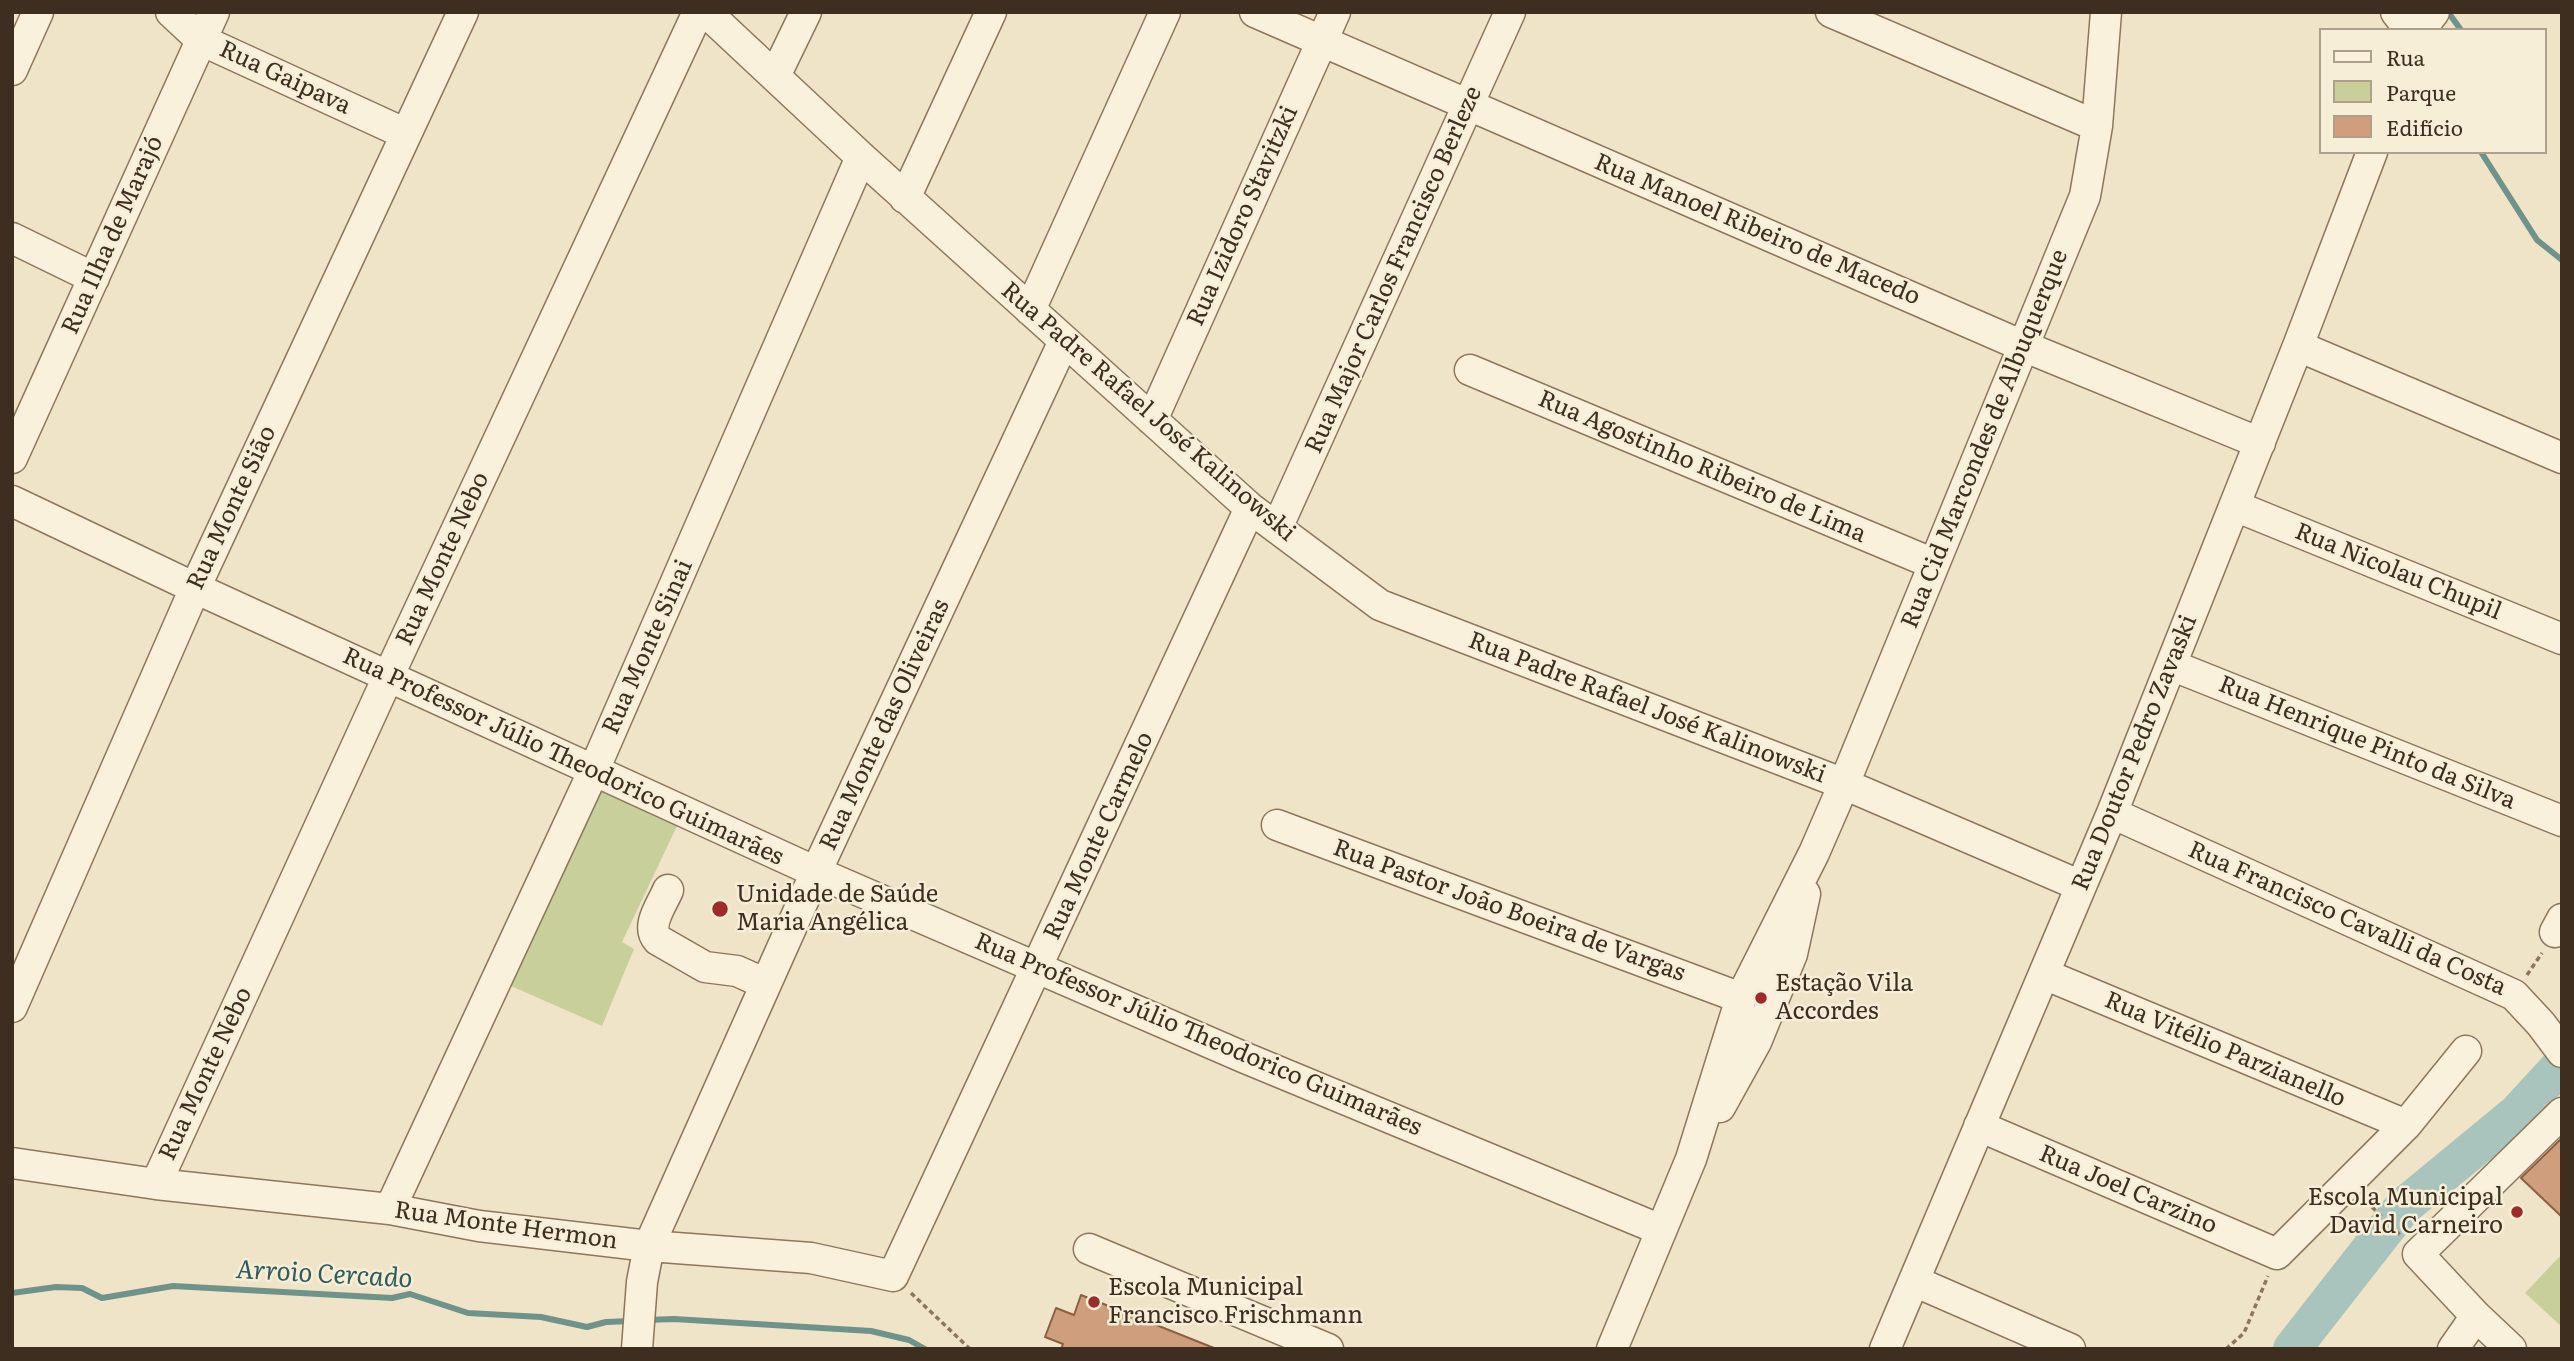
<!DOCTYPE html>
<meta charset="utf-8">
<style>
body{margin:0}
#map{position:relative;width:2574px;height:1361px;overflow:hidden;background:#f0e4c8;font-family:Literata,serif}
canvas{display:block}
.frame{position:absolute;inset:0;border:14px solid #3d2e20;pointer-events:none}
.legend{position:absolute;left:2319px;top:28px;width:228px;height:126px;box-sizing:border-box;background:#f7eed8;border:2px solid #ada18e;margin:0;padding:9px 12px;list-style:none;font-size:21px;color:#3d2e20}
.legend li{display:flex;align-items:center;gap:14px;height:35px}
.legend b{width:35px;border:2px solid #ada18e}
</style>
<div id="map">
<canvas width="2574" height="1361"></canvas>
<div class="frame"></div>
<ul class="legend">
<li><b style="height:9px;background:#faf1dc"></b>Rua</li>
<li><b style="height:19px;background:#c9cf9b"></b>Parque</li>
<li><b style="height:19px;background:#cf9f7d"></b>Edifício</li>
</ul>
</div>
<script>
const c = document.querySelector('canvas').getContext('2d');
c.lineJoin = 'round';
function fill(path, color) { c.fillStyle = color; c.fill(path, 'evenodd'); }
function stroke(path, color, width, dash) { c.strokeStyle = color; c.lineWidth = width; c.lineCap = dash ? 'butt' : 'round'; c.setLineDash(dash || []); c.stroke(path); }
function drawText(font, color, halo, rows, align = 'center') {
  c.font = font + ' Literata,serif'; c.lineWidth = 5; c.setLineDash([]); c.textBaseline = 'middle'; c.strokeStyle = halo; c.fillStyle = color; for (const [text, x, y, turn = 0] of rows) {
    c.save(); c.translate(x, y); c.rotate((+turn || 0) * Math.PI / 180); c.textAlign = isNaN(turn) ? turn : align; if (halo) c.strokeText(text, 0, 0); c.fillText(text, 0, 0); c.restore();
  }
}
const green = new Path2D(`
 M 596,789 L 677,826 L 622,942 L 634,949 L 602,1026 L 511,986 Z
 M 2562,1254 L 2562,1327 L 2525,1293 Z`);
const stream = new Path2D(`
 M 2448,12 L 2461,30
 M 2481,152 L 2537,240 L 2562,260
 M 12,1293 L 56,1287 L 82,1288 L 102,1298 L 173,1286 L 392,1298 L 410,1294 L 468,1313 L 541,1317 L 587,1327 L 606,1322 L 632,1321
 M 646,1320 L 674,1319 L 871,1331 L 909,1340 L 925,1349`);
const river = new Path2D(`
 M 2292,1349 L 2403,1207 L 2516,1114 L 2562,1064`);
const building = new Path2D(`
 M 2562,1138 L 2562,1217 L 2521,1178 Z
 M 1081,1295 L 1214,1348 L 1214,1349 L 1061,1349 L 1063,1344 L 1045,1337 L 1056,1308 L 1074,1315 Z`);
const path = new Path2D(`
 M 2527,975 L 2542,953
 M 2366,1201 L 2400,1235
 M 911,1293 L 970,1349
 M 2226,1349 L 2244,1333 L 2268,1276`);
const minor = new Path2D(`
 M 171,12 L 201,40 L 406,134
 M 706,12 L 861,157 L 1250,508 L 1380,605 L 1844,784 L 2081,886
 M 1255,12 L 2023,346 L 2260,443
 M 1831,12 L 2097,126
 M 2396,12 L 2410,30
 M 2420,30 L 2434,12
 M 12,70 L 38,12
 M 775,76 L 806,12
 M 905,198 L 991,12
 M 12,238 L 94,278
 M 1030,310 L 1165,12
 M 2298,346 L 2562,458
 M 1470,370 L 1934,564
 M 1152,420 L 1335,12
 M 12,458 L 214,12
 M 12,501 L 195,588 L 816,872 L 1243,1057 L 1661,1230
 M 2235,506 L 2562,639
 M 1277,528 L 1510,12
 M 2171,665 L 2562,821
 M 2112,813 L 2514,995 L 2541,1024 L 2562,1052
 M 1277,825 L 1741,998
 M 668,890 C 662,905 645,926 658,940 L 705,967 L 737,971 L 766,984
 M 2555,932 L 2562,919
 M 2044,974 L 2406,1125
 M 12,1007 L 195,588 L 463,12
 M 1720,1107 L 1756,1042 L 1792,954 L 1805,894
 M 1979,1126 L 2277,1254 L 2406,1125 L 2466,1051
 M 12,1163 L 156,1184 L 390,1209 L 479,1226 L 649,1246 L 811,1258 L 893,1276 L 1250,508
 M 156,1184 L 388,677 L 698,12
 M 390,1209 L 594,770 L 861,157
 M 1089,1249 L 1328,1349
 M 1914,1281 L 2070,1349
 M 637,1349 L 642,1282 L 649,1246 L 816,872 L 1064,341
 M 1612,1349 L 1691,1159 L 1741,998 L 1814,853 L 1844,784 L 2085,196 L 2097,126 L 2106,12
 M 1885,1349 L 2112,813 L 2298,346 L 2372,152
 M 2453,1349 L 2476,1316
 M 2511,1349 L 2476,1316 L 2418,1254 L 2562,1113`);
const markers = [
 [720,909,9,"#9e2a2b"],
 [1761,998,7,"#9e2a2b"],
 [2517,1212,7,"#9e2a2b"],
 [1094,1302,7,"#9e2a2b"]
];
const streetNames = [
 ["Rua Gaipava",285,78,25],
 ["Rua Izidoro Stavitzki",1243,216,-66],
 ["Rua Manoel Ribeiro de Macedo",1757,230,23],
 ["Rua Ilha de Marajó",113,235,-66],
 ["Rua Major Carlos Francisco Berleze",1394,270,-66],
 ["Rua Padre Rafael José Kalinowski",1148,412,41],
 ["Rua Cid Marcondes de Albuquerque",1985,439,-68],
 ["Rua Agostinho Ribeiro de Lima",1702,467,23],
 ["Rua Monte Sião",232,508,-65],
 ["Rua Monte Nebo",443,559,-65],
 ["Rua Nicolau Chupil",2398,572,22],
 ["Rua Monte Sinai",648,647,-66],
 ["Rua Padre Rafael José Kalinowski",1647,708,21],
 ["Rua Monte das Oliveiras",885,725,-65],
 ["Rua Henrique Pinto da Silva",2367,743,22],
 ["Rua Doutor Pedro Zavaski",2135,753,-68],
 ["Rua Professor Júlio Theodorico Guimarães",563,757,25],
 ["Rua Monte Carmelo",1099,836,-65],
 ["Rua Pastor João Boeira de Vargas",1509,911,20],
 ["Rua Francisco Cavalli da Costa",2347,919,24],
 ["Rua Professor Júlio Theodorico Guimarães",1198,1035,23],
 ["Rua Vitélio Parzianello",2225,1050,23],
 ["Rua Monte Nebo",206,1074,-65],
 ["Rua Joel Carzino",2128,1190,23],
 ["Rua Monte Hermon",506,1226,8]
];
const poiNames = [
 ["Unidade de Saúde",736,895],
 ["Maria Angélica",736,923],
 ["Estação Vila",1775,984],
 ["Accordes",1775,1012],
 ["Escola Municipal",2503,1198,"right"],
 ["David Carneiro",2503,1226,"right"],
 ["Escola Municipal",1108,1288],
 ["Francisco Frischmann",1108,1316]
];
const waterNames = [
 ["Arroio Cercado",324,1275,3]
];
fill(green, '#c9cf9b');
stroke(stream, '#6f938a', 6);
stroke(river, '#a9c4bc', 38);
fill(building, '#cf9f7d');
stroke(building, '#8d5f41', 2);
stroke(minor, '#8d765c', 33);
stroke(path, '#8d765c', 3.5, [5, 3.5]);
stroke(minor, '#faf1dc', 30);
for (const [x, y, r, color] of markers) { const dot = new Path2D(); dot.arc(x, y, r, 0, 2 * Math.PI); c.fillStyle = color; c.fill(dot); stroke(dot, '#f7eed8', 2.5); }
drawText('24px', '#3d2e20', '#f7eed8', streetNames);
drawText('24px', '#3d2e20', '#f7eed8', poiNames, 'left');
drawText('italic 26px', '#2f5d5a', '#f7eed8', waterNames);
</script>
